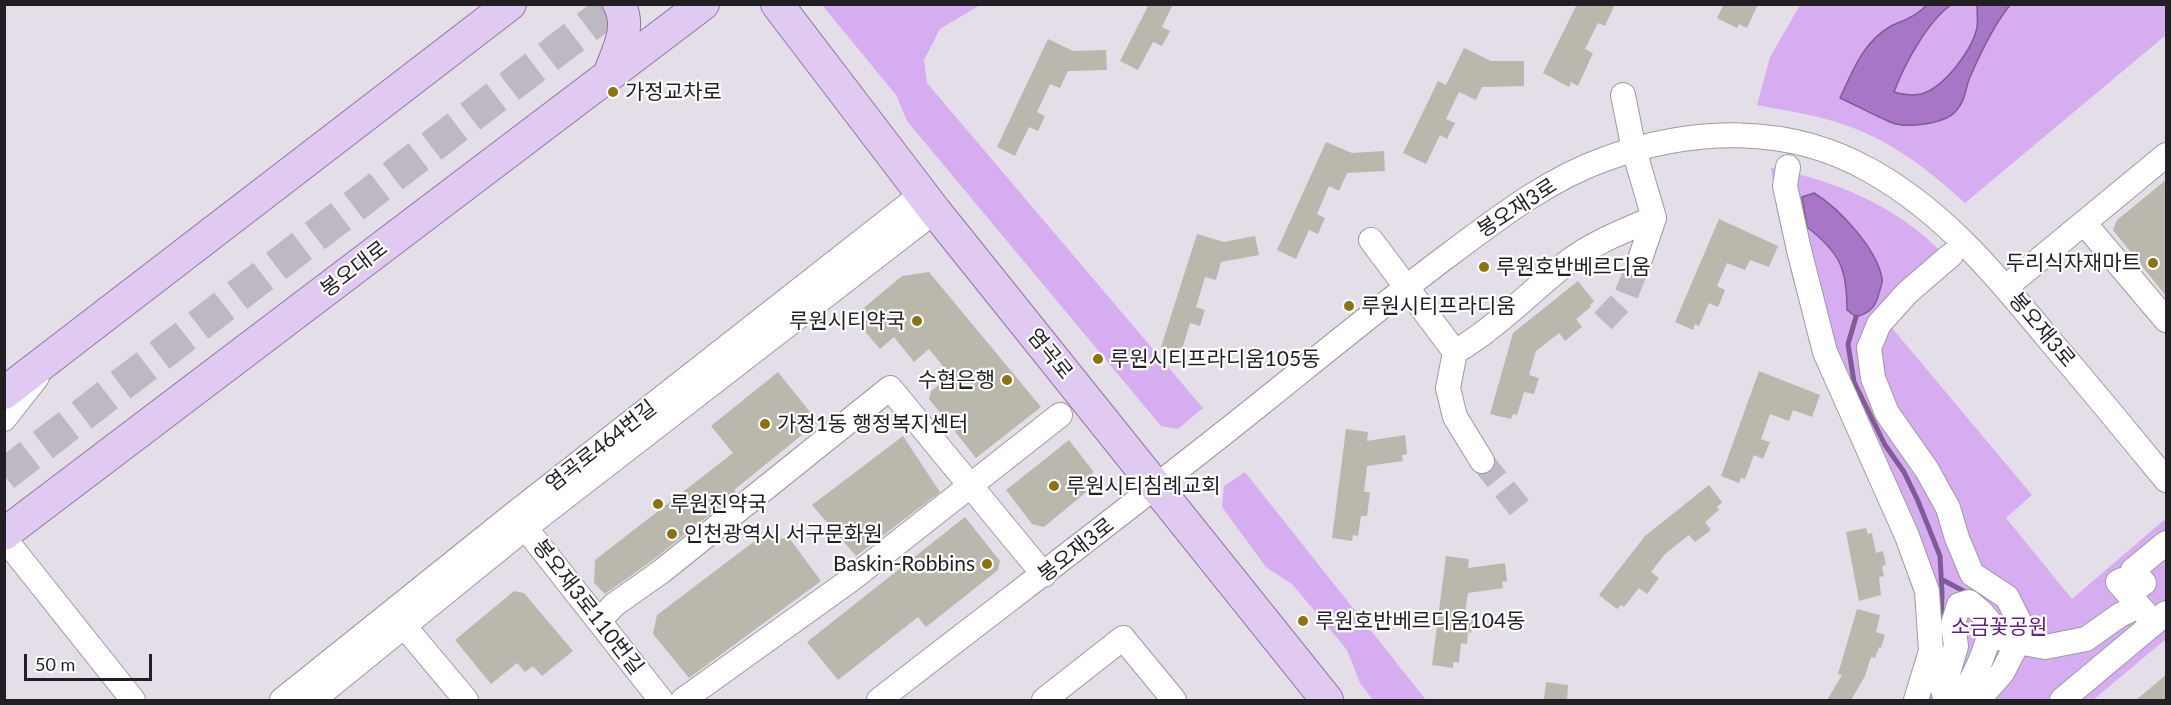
<!DOCTYPE html>
<meta charset="utf-8">
<style>
body{margin:0}
#map{position:relative;width:2171px;height:705px;overflow:hidden;background:#e4dee9;font-family:Lato,sans-serif}
canvas{display:block}
.frame{position:absolute;inset:0;border:6px solid #211f23;pointer-events:none}
.scale{position:absolute;left:24px;top:654px;width:128px;height:27px;box-sizing:border-box;border:3px solid #211f23;border-top:0;padding-left:8px;font-size:18px;line-height:21px;white-space:nowrap;color:#211f23;-webkit-text-stroke:4px #fff;paint-order:stroke}
</style>
<div id="map">
<canvas width="2171" height="705"></canvas>
<div class="frame"></div>
<div class="scale">50 m</div>
</div>
<script>
const c = document.querySelector('canvas').getContext('2d');
c.lineJoin = 'round';
function fill(path, color) { c.fillStyle = color; c.fill(path, 'evenodd'); }
function stroke(path, color, width, dash) { c.strokeStyle = color; c.lineWidth = width; c.lineCap = dash ? 'butt' : 'round'; c.setLineDash(dash || []); c.stroke(path); }
function drawText(font, color, halo, rows, align = 'center') {
  c.font = font + ' Lato,"Noto Sans KR",sans-serif'; c.lineWidth = 4.5; c.setLineDash([]); c.textBaseline = 'middle'; c.strokeStyle = halo; c.fillStyle = color; for (const [text, x, y, turn = 0] of rows) {
    c.save(); c.translate(x, y); c.rotate((+turn || 0) * Math.PI / 180); c.textAlign = isNaN(turn) ? turn : align; if (halo) c.strokeText(text, 0, 0); c.fillText(text, 0, 0); c.restore();
  }
}
const green = new Path2D(`
 M 822,5 L 980,5 L 940,29 L 924,60 L 927,83 L 1203,408 L 1178,429 L 1161,426 L 907,121 L 896,95 Z
 M 1800,5 L 2166,5 L 2166,35 L 1965,203 C 1923,165 1884,135 1829,120 C 1805,113 1781,110 1757,105 L 1770,57 Z
 M 1771,168 C 1817,177 1864,193 1903,220 C 1918,230 1932,243 1945,255 L 1887,322 L 2032,495 L 2006,518 L 2072,599 L 2164,520 L 2166,523 L 2166,639 L 2093,700 L 1909,700 L 1922,657 L 1917,578 L 1814,347 L 1793,280 L 1778,215 Z
 M 1245,472 L 1426,700 L 1373,700 L 1360,683 L 1347,650 L 1292,584 L 1266,567 L 1222,507 L 1224,486 Z`);
const water = new Path2D(`
 M 1927,5 L 1951,5 C 1927,22 1904,65 1894,92 C 1903,95 1912,96 1921,94 C 1944,88 1972,50 1977,28 C 1978,20 1977,12 1977,5 L 2010,5 C 1994,25 1980,54 1970,77 C 1965,89 1966,100 1956,111 C 1945,124 1906,129 1890,122 C 1874,115 1857,106 1840,98 C 1853,70 1863,42 1891,26 C 1906,19 1915,17 1927,5 Z
 M 1814,193 C 1839,208 1878,250 1882,279 C 1883,284 1879,291 1878,297 C 1874,309 1868,313 1856,317 L 1847,310 C 1847,268 1840,253 1807,227 L 1802,197 Z`);
const stream = new Path2D(`
 M 1856,317 L 1848,344 L 1854,382 L 1885,445 L 1904,472 L 1918,501 L 1940,556 L 1942,593 L 1941,623
 M 1941,579 L 1969,594`);
const building = new Path2D(`
 M 1149,4 L 1173,4 L 1162,27 L 1170,31 L 1162,46 L 1153,42 L 1138,70 L 1120,61 Z
 M 1577,4 L 1615,4 L 1605,26 L 1598,23 L 1585,49 L 1593,53 L 1578,86 L 1571,82 L 1569,87 L 1543,73 Z
 M 1724,4 L 1758,4 L 1747,28 L 1739,24 L 1737,28 L 1717,18 Z
 M 1048,39 L 1073,51 L 1106,50 L 1107,70 L 1068,71 L 1060,88 L 1050,84 L 1037,112 L 1045,116 L 1038,131 L 1029,127 L 1015,156 L 997,147 Z
 M 1464,48 L 1491,61 L 1524,61 L 1524,86 L 1482,87 L 1476,100 L 1459,92 L 1446,119 L 1455,123 L 1447,139 L 1440,135 L 1426,164 L 1403,153 L 1438,81 L 1446,85 Z
 M 1326,142 L 1352,153 L 1384,151 L 1385,171 L 1347,173 L 1339,191 L 1329,186 L 1317,214 L 1325,218 L 1318,234 L 1309,230 L 1296,259 L 1277,250 Z
 M 2166,180 L 2166,296 L 2113,230 L 2117,220 Z
 M 1719,219 L 1778,246 L 1769,267 L 1750,260 L 1745,270 L 1727,263 L 1717,286 L 1725,290 L 1718,307 L 1709,303 L 1699,326 L 1695,324 L 1693,330 L 1675,322 Z
 M 1197,234 L 1224,242 L 1255,236 L 1259,255 L 1221,262 L 1216,280 L 1205,277 L 1196,307 L 1205,310 L 1200,326 L 1190,323 L 1181,353 L 1161,347 Z
 M 929,272 L 1041,407 L 976,458 L 929,399 L 931,391 L 951,376 L 929,349 L 914,362 L 894,337 L 880,349 L 853,317 L 902,276 Z
 M 1578,281 L 1594,301 L 1590,305 L 1591,307 L 1576,319 L 1582,327 L 1565,341 L 1559,333 L 1536,351 L 1529,375 L 1539,378 L 1534,394 L 1524,392 L 1517,415 L 1513,414 L 1511,419 L 1490,414 L 1513,333 Z
 M 1759,371 L 1820,395 L 1812,417 L 1793,410 L 1789,421 L 1770,414 L 1761,439 L 1770,442 L 1763,459 L 1754,455 L 1745,479 L 1741,478 L 1739,483 L 1721,476 Z
 M 778,372 L 818,422 L 734,490 L 736,492 L 724,503 L 653,560 L 605,594 L 594,583 L 595,560 L 733,453 L 711,426 Z
 M 1346,429 L 1368,432 L 1367,441 L 1405,435 L 1407,454 L 1402,455 L 1403,461 L 1367,466 L 1364,492 L 1370,492 L 1367,516 L 1361,516 L 1358,536 L 1353,535 L 1352,541 L 1332,538 Z
 M 903,436 L 940,492 L 856,556 L 812,505 Z
 M 1069,440 L 1093,471 L 1090,489 L 1044,527 L 1032,524 L 1006,490 Z
 M 1709,485 L 1722,502 L 1717,507 L 1719,510 L 1705,522 L 1711,530 L 1695,542 L 1689,535 L 1665,554 L 1651,572 L 1659,578 L 1647,594 L 1639,588 L 1624,607 L 1621,605 L 1617,609 L 1599,595 L 1645,536 Z
 M 965,517 L 1000,561 L 998,570 L 926,627 L 918,617 L 838,680 L 807,642 Z
 M 1866,528 L 1868,534 L 1872,533 L 1876,553 L 1883,551 L 1886,565 L 1882,566 L 1884,576 L 1879,577 L 1881,595 L 1859,601 L 1846,532 Z
 M 760,537 L 790,539 L 821,581 L 689,678 L 653,634 L 657,615 Z
 M 1446,556 L 1469,559 L 1468,568 L 1505,563 L 1507,581 L 1502,582 L 1503,588 L 1468,593 L 1464,619 L 1473,620 L 1471,633 L 1468,632 L 1467,644 L 1461,643 L 1459,663 L 1453,662 L 1453,668 L 1432,665 Z
 M 514,591 L 524,593 L 573,651 L 542,676 L 533,666 L 525,672 L 517,663 L 491,684 L 455,640 Z
 M 1857,609 L 1880,615 L 1876,632 L 1885,635 L 1881,648 L 1879,647 L 1875,658 L 1871,657 L 1865,676 L 1851,700 L 1827,700 L 1842,675 L 1838,674 Z
 M 2166,675 L 2166,700 L 2136,700 Z
 M 1546,682 L 1568,685 L 1567,700 L 1544,700 Z`);
const minorTunnel = new Path2D(`
 M 1603,321 L 1625,298 L 1638,265
 M 1482,461 L 1522,511`);
const highwayTunnel = new Path2D(`
 M 4,475 L 617,4`);
const minor = new Path2D(`
 M 1788,167 L 1785,186 L 1799,250 L 1825,352 L 1907,536 L 1927,591 L 1931,651 L 1916,700
 M 2085,224 L 2166,320
 M 1371,240 L 1455,352 L 1448,388 L 1455,417 L 1482,461
 M 1951,255 L 1907,293 L 1879,324 L 1869,348 L 1873,378 L 1887,413 L 1927,470 L 1948,508 L 1957,538 L 1972,574 L 2007,597 L 2020,623 L 2016,646 L 2002,673 L 1978,700
 M 1638,265 L 1654,218
 M 2006,287 L 2166,155
 M 1455,352 C 1496,328 1530,292 1568,262 C 1594,242 1624,231 1654,218 L 1634,150 L 1623,95
 M 4,419 L 37,377
 M 516,516 L 661,700
 M 4,538 L 133,700
 M 2166,543 L 2133,570 L 2144,583 L 2131,592 L 2122,580 L 2118,582 L 2154,623 L 2166,613
 M 394,614 L 466,700
 M 599,621 L 614,605 L 662,571 L 890,388 L 1044,575
 M 2002,639 L 2045,647 L 2086,639 L 2120,615 L 2139,606
 M 282,700 L 514,514 L 922,194
 M 313,700 L 525,528 L 935,211
 M 683,700 L 849,581 L 1060,415
 M 879,700 C 1009,599 1141,500 1269,397 C 1330,348 1391,298 1454,251 C 1501,216 1549,179 1605,159 C 1693,127 1789,124 1871,171 C 1944,212 1995,274 2047,337 C 2087,384 2127,432 2166,480
 M 1044,700 L 1123,638 L 1174,700
 M 1946,700 L 1943,690 L 1956,646 L 1953,624 L 1959,605 L 1969,602 L 1982,613 L 1992,625 C 1987,646 1973,689 1953,700
 M 2062,700 L 2154,623`);
const major = new Path2D(`
 M 777,4 L 935,211 L 1327,700
 M 609,75 C 617,53 632,27 619,4
 M 4,393 L 510,4
 M 4,534 L 703,4`);
const markers = [
 [613,92,6,"#887315"],
 [2153,263,6,"#887315"],
 [1484,267,6,"#887315"],
 [1349,306,6,"#887315"],
 [917,321,6,"#887315"],
 [1098,359,6,"#887315"],
 [1007,380,6,"#887315"],
 [765,424,6,"#887315"],
 [1054,486,6,"#887315"],
 [658,504,6,"#887315"],
 [672,534,6,"#887315"],
 [987,564,6,"#887315"],
 [1303,621,6,"#887315"]
];
const poiNames = [
 ["가정교차로",625,92],
 ["두리식자재마트",2141,263,"right"],
 ["루원호반베르디움",1496,267],
 ["루원시티프라디움",1361,306],
 ["루원시티약국",905,321,"right"],
 ["루원시티프라디움105동",1110,359],
 ["수협은행",995,380,"right"],
 ["가정1동 행정복지센터",777,424],
 ["루원시티침례교회",1066,486],
 ["루원진약국",670,504],
 ["인천광역시 서구문화원",684,534],
 ["Baskin-Robbins",975,564,"right"],
 ["루원호반베르디움104동",1315,621]
];
const streetNames = [
 ["봉오재3로",1517,208,-33],
 ["봉오대로",354,269,-37],
 ["봉오재3로",2042,330,50],
 ["염곡로",1050,354,51],
 ["염곡로464번길",601,446,-38],
 ["봉오재3로",1076,550,-38],
 ["봉오재3로110번길",588,607,52]
];
const parkNames = [
 ["소금꽃공원",1999,627]
];
fill(green, '#d7adf2');
fill(water, '#a776c6');
stroke(water, '#7f5c95', 1.5);
stroke(stream, '#7f5c95', 5);
fill(building, '#bab8ad');
stroke(minorTunnel, '#bdb8c1', 24, [24, 12]);
stroke(highwayTunnel, '#bdb8c1', 33, [33, 16]);
stroke(minor, '#9f99a3', 26);
stroke(major, '#9177a2', 34);
stroke(minor, '#fff', 24);
stroke(major, '#e1caf1', 32);
for (const [x, y, r, color] of markers) { const dot = new Path2D(); dot.arc(x, y, r, 0, 2 * Math.PI); c.fillStyle = color; c.fill(dot); stroke(dot, '#fff', 2); }
drawText('21px', '#211f23', '#fff', poiNames, 'left');
drawText('21px', '#211f23', '#fff', streetNames);
drawText('21px', '#612281', '#fff', parkNames);
</script>
